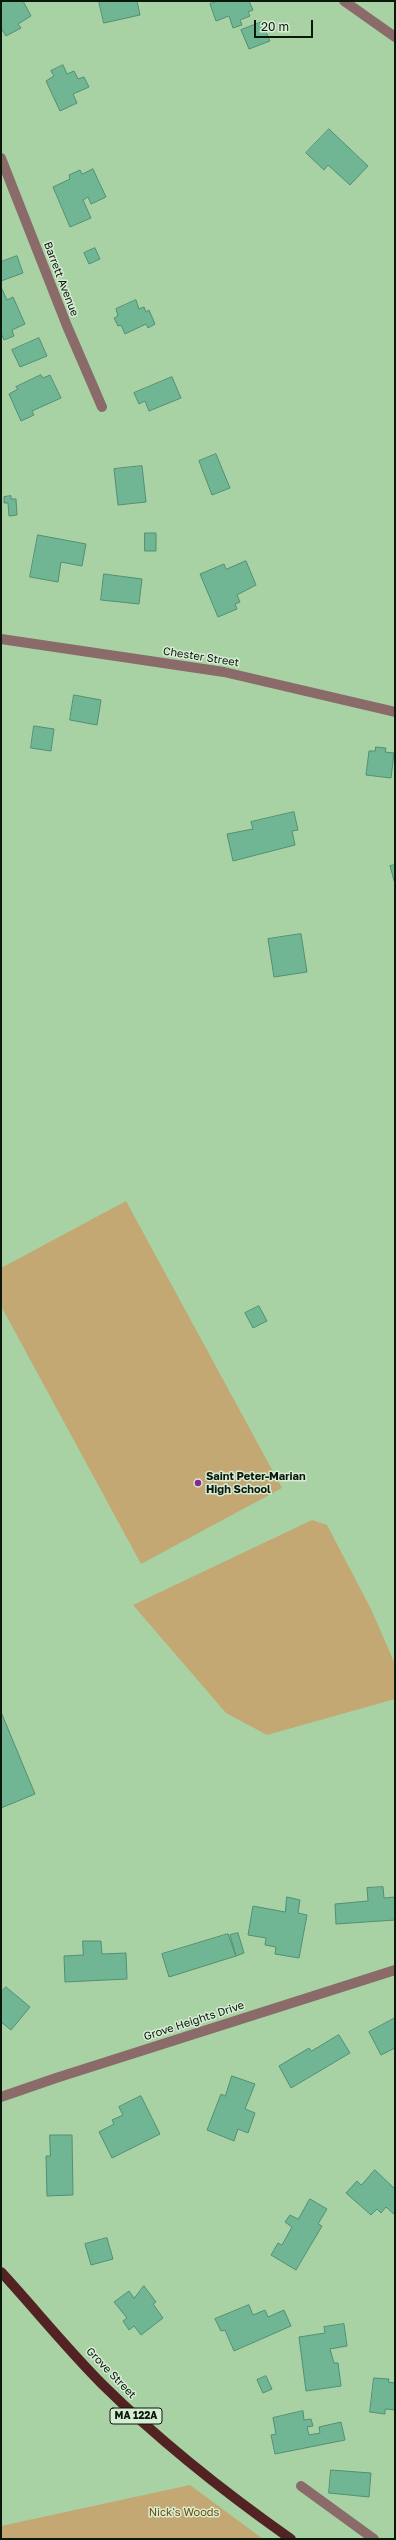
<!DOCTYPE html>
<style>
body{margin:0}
#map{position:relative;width:396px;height:2540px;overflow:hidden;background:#a8d2a4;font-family:"Golos Text",sans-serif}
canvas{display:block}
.frame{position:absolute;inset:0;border:2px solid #0a1909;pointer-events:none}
.scale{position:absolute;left:254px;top:20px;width:59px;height:18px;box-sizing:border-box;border:2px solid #0a1909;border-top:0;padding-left:5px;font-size:12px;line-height:14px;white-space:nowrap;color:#0a1909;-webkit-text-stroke:3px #d7ecd5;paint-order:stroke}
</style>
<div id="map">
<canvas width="396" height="2540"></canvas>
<div class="frame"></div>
<div class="scale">20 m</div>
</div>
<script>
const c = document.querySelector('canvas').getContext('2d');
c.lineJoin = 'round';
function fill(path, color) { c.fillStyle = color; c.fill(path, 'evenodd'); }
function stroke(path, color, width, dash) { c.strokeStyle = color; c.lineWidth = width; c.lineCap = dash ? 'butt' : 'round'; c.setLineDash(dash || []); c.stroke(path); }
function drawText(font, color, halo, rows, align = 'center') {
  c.font = font + ' "Golos Text",sans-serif'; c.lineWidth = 3; c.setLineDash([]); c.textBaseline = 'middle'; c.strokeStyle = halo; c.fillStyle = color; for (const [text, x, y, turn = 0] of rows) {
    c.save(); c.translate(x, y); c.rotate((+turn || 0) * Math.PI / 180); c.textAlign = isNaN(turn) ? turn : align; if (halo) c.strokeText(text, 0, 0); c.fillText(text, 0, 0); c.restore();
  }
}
const green = new Path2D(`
 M 126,1201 L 282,1488 L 141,1564 L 1,1306 L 1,1268 Z
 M 312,1520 L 327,1525 L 371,1609 L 395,1664 L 395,1699 L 267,1735 L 226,1713 L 133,1605 Z
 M 190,2485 L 263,2539 L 1,2539 L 1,2526 Z`);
const building = new Path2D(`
 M 1,1 L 23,1 L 31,16 L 18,24 L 21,28 L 6,36 L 1,28 Z
 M 99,1 L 137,1 L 140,15 L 104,23 Z
 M 218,1 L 249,1 L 253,10 L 248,12 L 250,16 L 240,20 L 242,25 L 233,28 L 229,16 L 216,21 L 210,4 Z
 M 262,22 L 270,41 L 249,49 L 241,30 Z
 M 63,65 L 67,74 L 74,71 L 78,79 L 84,77 L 89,87 L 73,94 L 77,103 L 60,111 L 46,81 L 54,76 L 51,71 Z
 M 329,129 L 368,166 L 350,185 L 328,165 L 324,170 L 306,153 Z
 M 93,169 L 106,197 L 91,204 L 88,197 L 83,200 L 91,218 L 70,227 L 53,187 L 70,179 L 69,175 L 80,170 L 82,174 Z
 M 95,248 L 100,259 L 89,264 L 84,253 Z
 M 17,256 L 23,273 L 1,281 L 1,262 Z
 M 1,287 L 7,300 L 13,297 L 25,324 L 12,330 L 14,336 L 4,340 L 1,333 Z
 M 136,300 L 139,309 L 144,307 L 146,312 L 149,310 L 155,324 L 148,328 L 146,324 L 125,334 L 121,325 L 118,326 L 114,318 L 118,316 L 116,309 Z
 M 39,338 L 47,356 L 20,367 L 12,350 Z
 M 41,375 L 43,378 L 50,375 L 61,398 L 32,411 L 34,415 L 21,421 L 9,394 L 18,389 L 16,387 Z
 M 172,377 L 181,398 L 149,411 L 145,401 L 139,404 L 134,393 Z
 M 216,454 L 230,488 L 212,495 L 199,461 Z
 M 142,466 L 146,502 L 118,505 L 114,469 Z
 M 11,496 L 11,499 L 16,499 L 17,515 L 9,516 L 8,503 L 4,503 L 4,497 Z
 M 145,533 L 156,533 L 156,551 L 145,551 Z
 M 38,535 L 86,544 L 82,566 L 61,562 L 58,582 L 30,577 Z
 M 246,561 L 256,585 L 237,595 L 240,602 L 235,604 L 237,609 L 218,617 L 200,574 L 224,564 L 226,569 Z
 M 104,574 L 142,579 L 139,604 L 101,600 Z
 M 74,695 L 101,700 L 97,725 L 70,720 Z
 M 34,726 L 54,729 L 51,751 L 31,748 Z
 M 376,747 L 386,748 L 385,752 L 394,753 L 391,778 L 366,775 L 369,751 L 375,751 Z
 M 294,812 L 298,830 L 292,831 L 295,845 L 233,861 L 227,834 L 253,829 L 251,822 Z
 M 395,865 L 395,884 L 390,866 Z
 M 301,934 L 307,972 L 274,977 L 268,939 Z
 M 259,1306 L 267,1321 L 253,1328 L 245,1313 Z
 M 1,1712 L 35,1794 L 1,1808 Z
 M 383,1887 L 384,1898 L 395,1897 L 395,1920 L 336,1924 L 335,1904 L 368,1901 L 367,1888 Z
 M 287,1897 L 300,1900 L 298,1913 L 307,1915 L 299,1958 L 275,1954 L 276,1947 L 265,1945 L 266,1938 L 248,1935 L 253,1906 L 285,1912 Z
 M 238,1933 L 244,1953 L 236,1956 L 230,1935 Z
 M 228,1934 L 236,1956 L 169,1977 L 162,1954 Z
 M 83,1941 L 101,1941 L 102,1954 L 126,1953 L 127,1979 L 65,1982 L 64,1956 L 83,1955 Z
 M 6,1987 L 30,2007 L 11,2030 L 1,2022 L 1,1992 Z
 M 395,2018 L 395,2048 L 381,2055 L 369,2032 Z
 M 339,2035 L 350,2053 L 291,2088 L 279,2066 L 309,2048 L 311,2051 Z
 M 232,2076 L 255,2084 L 245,2109 L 255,2113 L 248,2133 L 238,2129 L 234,2141 L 207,2130 L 221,2094 L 225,2096 Z
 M 141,2096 L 160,2134 L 112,2158 L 99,2132 L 114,2124 L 112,2120 L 123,2115 L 119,2107 Z
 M 50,2135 L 72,2135 L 73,2195 L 47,2196 L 46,2156 L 50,2156 Z
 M 375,2170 L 395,2189 L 395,2215 L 386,2207 L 381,2213 L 377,2209 L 371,2215 L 346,2193 L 357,2181 L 361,2185 Z
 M 310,2199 L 327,2209 L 318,2224 L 322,2226 L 296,2270 L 271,2255 L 278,2243 L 282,2245 L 292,2227 L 285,2222 L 290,2215 L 298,2219 Z
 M 107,2238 L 113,2259 L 91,2265 L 85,2244 Z
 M 144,2286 L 156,2302 L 153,2304 L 163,2318 L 141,2335 L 134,2326 L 129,2330 L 123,2321 L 127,2318 L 114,2302 L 129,2291 L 134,2298 Z
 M 249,2305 L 253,2315 L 265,2310 L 268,2317 L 284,2310 L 291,2326 L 234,2351 L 225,2330 L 221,2331 L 215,2319 Z
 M 344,2324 L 347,2346 L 330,2349 L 334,2363 L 338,2363 L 341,2386 L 306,2391 L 299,2337 L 325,2333 L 324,2327 Z
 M 266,2376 L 272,2389 L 263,2393 L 257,2380 Z
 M 374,2378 L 389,2379 L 388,2382 L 395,2383 L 395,2410 L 385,2409 L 385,2414 L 370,2412 Z
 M 303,2411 L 304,2420 L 311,2419 L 313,2426 L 307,2427 L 309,2435 L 320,2433 L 319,2427 L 341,2422 L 345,2440 L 275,2454 L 271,2435 L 276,2434 L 273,2418 Z
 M 331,2470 L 371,2473 L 369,2497 L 329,2493 Z`);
const minor = new Path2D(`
 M 344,1 L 395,37
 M 1,158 L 67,326 L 102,407
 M 1,639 L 224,672 L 395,712
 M 1,2097 L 56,2078 L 395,1970
 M 301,2486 L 374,2539`);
const major = new Path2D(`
 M 1,2272 C 35,2309 67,2349 103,2385 C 161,2442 224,2492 291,2539`);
const markers = [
 [198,1483,4,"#862892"]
];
const shields = [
 [136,2416,52]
];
const shieldNames = [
 ["MA 122A",136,2416]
];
const streetNames = [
 ["Barrett Avenue",61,279,69],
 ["Chester Street",201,657,9],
 ["Grove Heights Drive",194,2021,-18],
 ["Grove Street",111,2373,46]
];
const poiNames = [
 ["Saint Peter-Marian",206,1477],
 ["High School",206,1490]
];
const parkNames = [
 ["Nick's Woods",184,2513]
];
fill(green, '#c4a874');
fill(building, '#70b695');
stroke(building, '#528f73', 1);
stroke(minor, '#8a6b69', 10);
stroke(major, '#532222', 10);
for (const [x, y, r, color] of markers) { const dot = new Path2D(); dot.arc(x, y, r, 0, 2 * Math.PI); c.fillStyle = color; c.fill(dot); stroke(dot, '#d7ecd5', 1.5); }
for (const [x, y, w] of shields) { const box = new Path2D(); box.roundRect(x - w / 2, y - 8, w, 16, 3); c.fillStyle = '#d7ecd5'; c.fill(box); stroke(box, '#0a1909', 1); }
drawText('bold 10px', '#0a1909', null, shieldNames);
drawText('11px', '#0a1909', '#d7ecd5', streetNames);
drawText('bold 11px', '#0a1909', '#d7ecd5', poiNames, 'left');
drawText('11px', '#705102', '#d7ecd5', parkNames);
</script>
